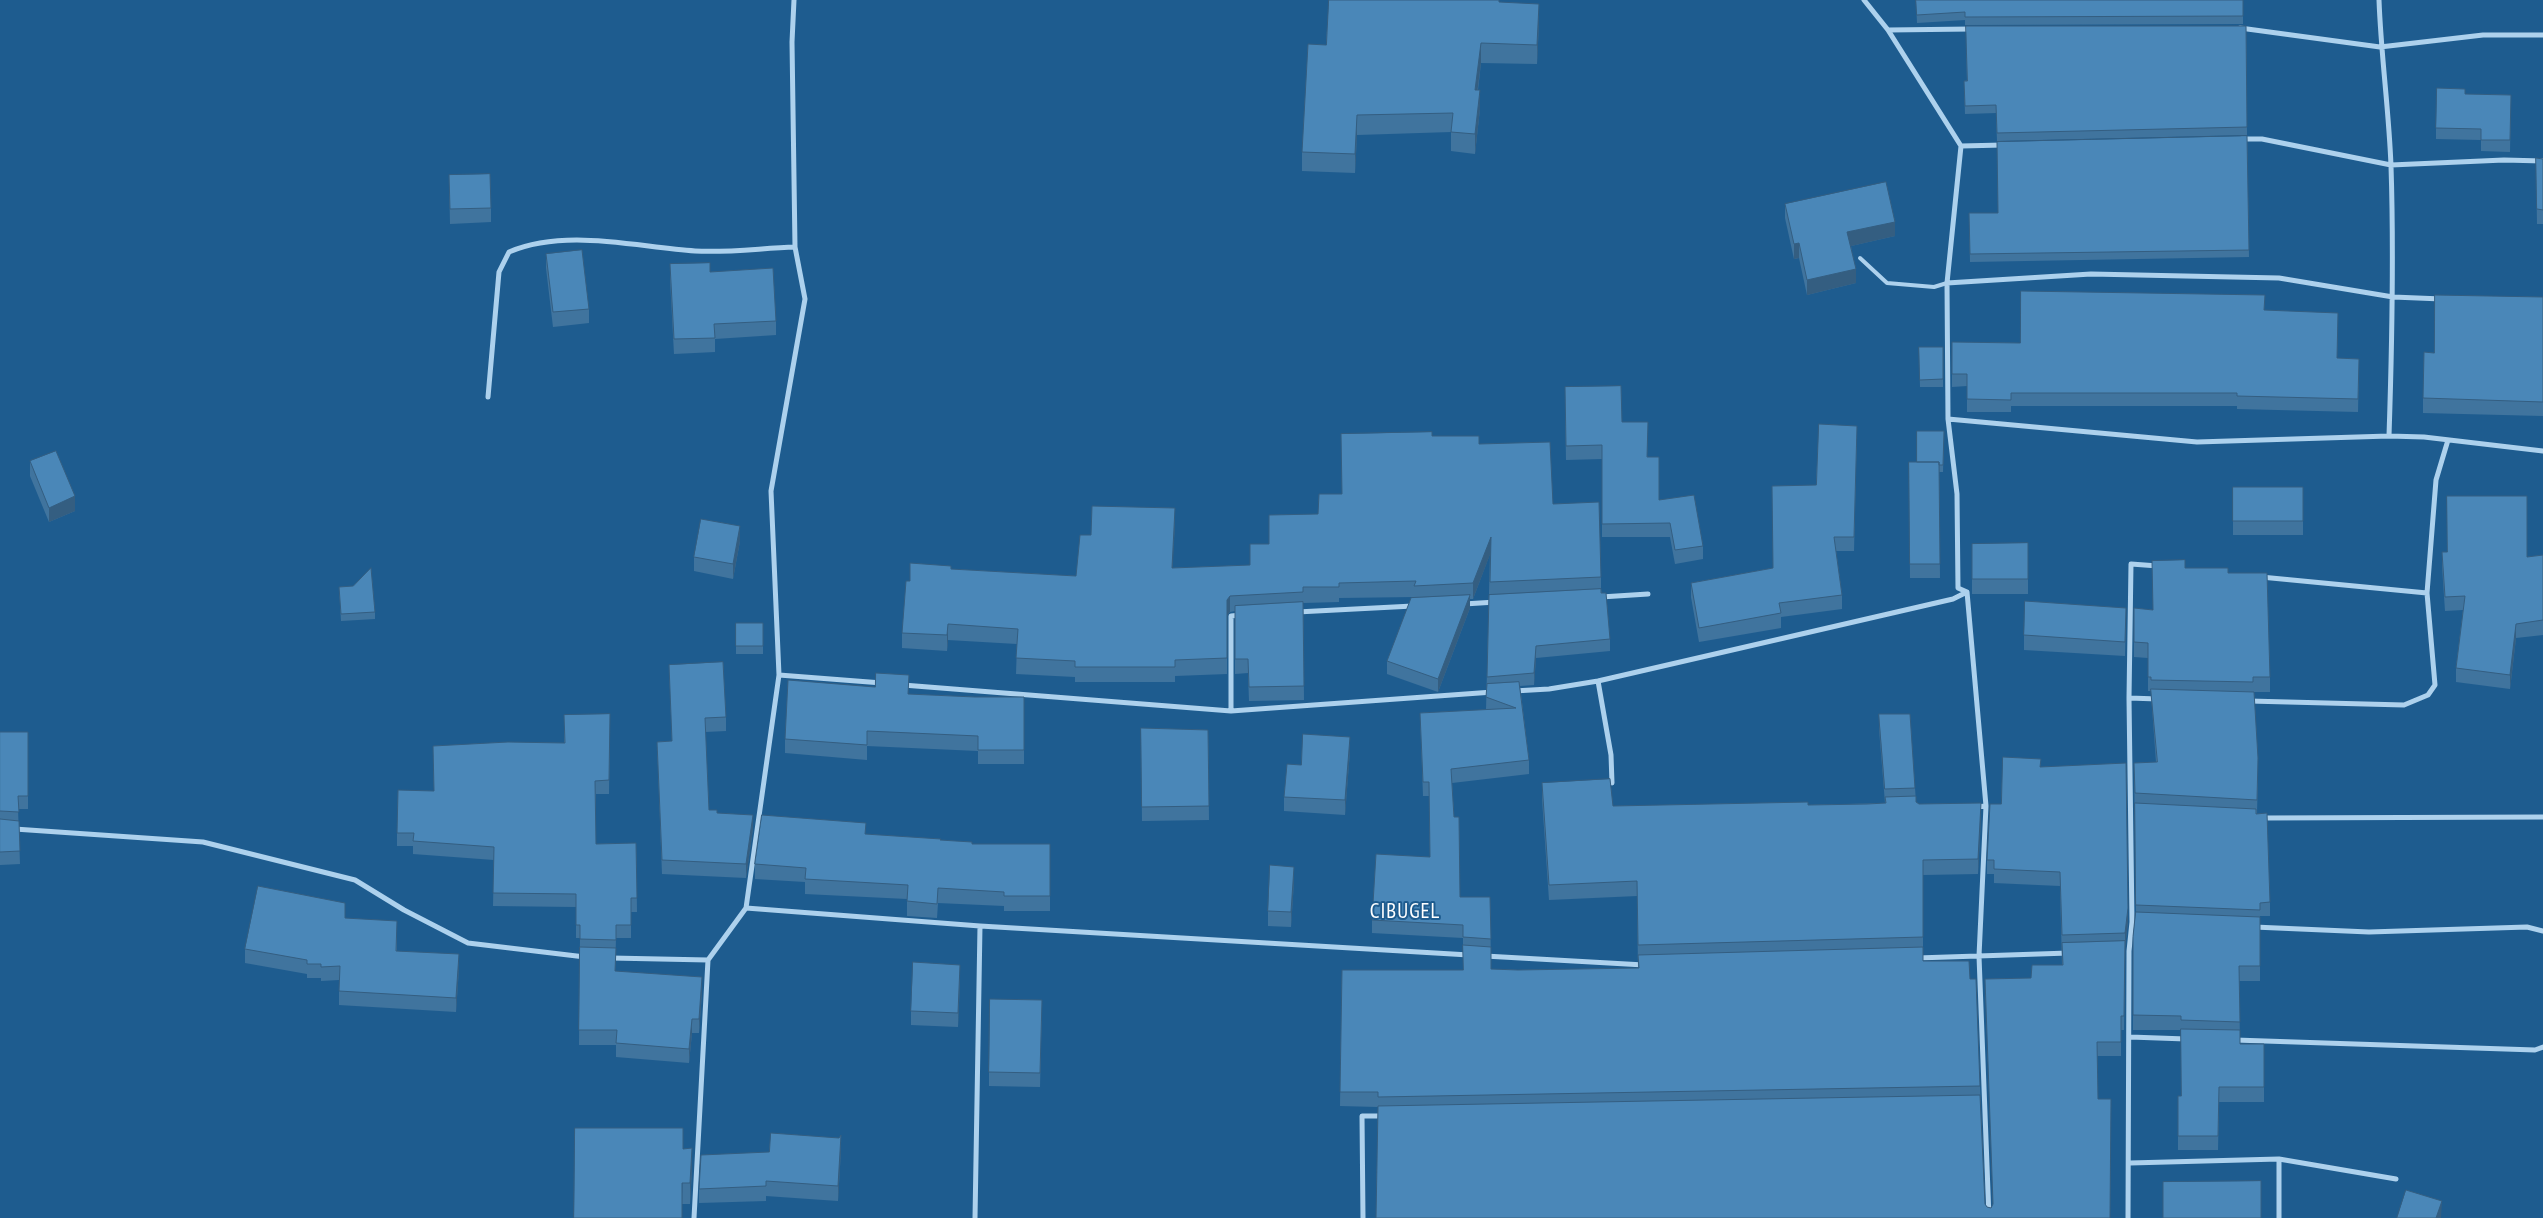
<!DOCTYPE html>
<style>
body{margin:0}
canvas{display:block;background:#1e5c8f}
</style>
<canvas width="2543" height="1218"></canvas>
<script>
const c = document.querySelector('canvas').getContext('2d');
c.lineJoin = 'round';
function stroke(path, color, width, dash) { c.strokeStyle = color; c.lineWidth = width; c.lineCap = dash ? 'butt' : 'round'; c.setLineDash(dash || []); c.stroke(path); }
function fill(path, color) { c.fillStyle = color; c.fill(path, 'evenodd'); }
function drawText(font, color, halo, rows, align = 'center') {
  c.font = font + ' "PT Sans Narrow",sans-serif'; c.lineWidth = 4; c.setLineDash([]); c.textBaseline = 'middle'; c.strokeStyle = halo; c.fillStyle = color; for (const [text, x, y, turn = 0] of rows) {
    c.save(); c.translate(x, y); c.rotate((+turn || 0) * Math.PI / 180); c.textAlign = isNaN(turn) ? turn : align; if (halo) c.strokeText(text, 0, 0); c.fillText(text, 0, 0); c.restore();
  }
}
const lane = new Path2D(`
 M 1860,258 L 1887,283 L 1934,287 L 1947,283`);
const street = new Path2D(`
 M 1864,0 L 1888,30 L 1972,29
 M 2379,0 C 2381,56 2389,111 2391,166 C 2394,256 2392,346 2389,436
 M 2240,28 L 2380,47 L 2483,35 L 2543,35
 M 1888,30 L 1961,146 L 1947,283 L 1948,419
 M 2242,139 L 2262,139 L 2391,165 L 2504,160 L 2543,161
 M 1961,146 L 2003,145
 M 1947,283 L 2091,274 L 2279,278 L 2393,297 L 2442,299
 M 488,397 L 499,272 L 509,252 C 566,228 635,247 695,251 C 728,253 762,248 795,247
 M 2261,577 L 2427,593
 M 1967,592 L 1986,806
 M 1601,597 L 1648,594
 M 1464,604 L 1496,602
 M 1297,612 L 1413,606
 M 779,675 L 882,683
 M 1598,681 L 1611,755 L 1612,783
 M 903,685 L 1231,711 L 1493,692
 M 1514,691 L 1549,689 L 1598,681 L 1953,599 L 1967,592 L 1958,588 L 1957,494 L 1948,419 L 2197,442 L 2389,436 L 2424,437 L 2543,451
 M 2129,698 L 2158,699
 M 2249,701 L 2404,705 L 2428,695 L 2435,685 L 2427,593 L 2436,480 L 2448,440
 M 1231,711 L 1231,616 L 1241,615
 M 1975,807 L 1986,806 L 1979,956 L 1989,1218
 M 2262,818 L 2543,817
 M 0,828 L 203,842 L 355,880 L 404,910 L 468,943 L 585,957
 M 746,908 L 779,675 L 771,491 L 805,299 L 795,247 L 792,42 L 794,0
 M 2254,927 L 2369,932 L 2527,927 L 2543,931
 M 1485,956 L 1644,965
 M 611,958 L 708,960
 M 1917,958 L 2069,953
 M 2130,1037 L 2186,1039
 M 2235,1040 L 2535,1050 L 2543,1047
 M 2130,1163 L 2279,1159 L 2396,1179
 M 694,1218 L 708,960 L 746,908 L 980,926 L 1469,955
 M 975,1218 L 980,926
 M 1363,1218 L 1362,1116 L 1383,1116
 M 2128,1218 L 2129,951 L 2132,922 L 2129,698 L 2131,564 L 2158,566
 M 2279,1218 L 2279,1159`);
const wall = new Path2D(`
 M 1916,0 L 2243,0 L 2243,24 L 1965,25 L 1965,20 L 1917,23 Z
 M 1499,2 L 1539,23 L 1537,64 L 1481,63 L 1478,90 L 1480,109 L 1475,154 L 1451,151 L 1451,132 L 1357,135 L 1355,173 L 1302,171 L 1302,152 L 1326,45 Z
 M 2246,26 L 2247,135 L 1997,141 L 1996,113 L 1965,114 L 1964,81 Z
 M 2465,94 L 2511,95 L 2510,152 L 2481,151 L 2481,140 L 2436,139 L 2436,128 Z
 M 2247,136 L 2249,257 L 1970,262 L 1969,213 L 1998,213 Z
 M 2536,158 L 2543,159 L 2543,224 L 2537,224 Z
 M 449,175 L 491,208 L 491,222 L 450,224 Z
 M 1785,204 L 1895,236 L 1851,246 L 1856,283 L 1807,295 L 1799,258 L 1794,259 L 1785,218 Z
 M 546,254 L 589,309 L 589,323 L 553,327 L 546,268 Z
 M 670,264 L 710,272 L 776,321 L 776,335 L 715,339 L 715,352 L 674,354 L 670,279 Z
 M 2543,297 L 2543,416 L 2423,413 L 2423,398 L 2434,353 Z
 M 2265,310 L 2337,358 L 2359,359 L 2358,412 L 2237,409 L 2237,406 L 2011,406 L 2011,412 L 1967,412 L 1967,386 L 1952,387 L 1952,342 L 2020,343 Z
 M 1919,347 L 1943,347 L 1943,387 L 1920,387 Z
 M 1565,401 L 1622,422 L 1648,457 L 1659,500 L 1703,546 L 1703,559 L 1675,564 L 1670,537 L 1602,537 L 1602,459 L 1566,460 Z
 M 1857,426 L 1854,551 L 1836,551 L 1842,595 L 1842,609 L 1781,617 L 1781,628 L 1699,642 L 1691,597 L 1691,583 L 1773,568 L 1816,485 Z
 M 1944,431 L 1943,472 L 1939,472 L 1940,578 L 1910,578 L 1909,462 L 1917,462 Z
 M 1432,436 L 1479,444 L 1553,504 L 1601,577 L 1601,589 L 1610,639 L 1610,651 L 1536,658 L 1534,685 L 1520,686 L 1529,760 L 1529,774 L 1452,783 L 1454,817 L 1460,897 L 1490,897 L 1491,969 L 1518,970 L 1638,968 L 1637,896 L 1549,900 L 1542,799 L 1542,783 L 1613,806 L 1808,805 L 1885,803 L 1879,729 L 1879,714 L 1915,788 L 1916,802 L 1919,804 L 1981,818 L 1978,874 L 1923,875 L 1923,961 L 1970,979 L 1980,1086 L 1985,1204 L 1987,1207 L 1991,1208 L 1993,1204 L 1985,979 L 2031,978 L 2062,965 L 2060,886 L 1994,883 L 1994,874 L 1987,874 L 1987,860 L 2001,804 L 2041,767 L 2128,922 L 2125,947 L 2124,1030 L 2121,1030 L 2121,1056 L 2097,1056 L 2098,1099 L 2110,1218 L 1376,1218 L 1378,1107 L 1340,1106 L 1342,970 L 1463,970 L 1463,938 L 1372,933 L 1372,920 L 1430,857 L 1429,796 L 1423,796 L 1420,713 L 1486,710 L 1490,554 L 1473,599 L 1470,599 L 1470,608 L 1438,692 L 1387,674 L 1387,661 L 1414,597 L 1339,598 L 1339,602 L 1303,603 L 1304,700 L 1249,701 L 1248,673 L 1235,674 L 1235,611 L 1230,612 L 1227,616 L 1227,674 L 1175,676 L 1175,682 L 1075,682 L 1075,677 L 1016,674 L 1017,644 L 948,640 L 947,651 L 902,648 L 902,633 L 910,581 L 951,569 L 1076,576 L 1091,535 L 1175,524 L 1172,568 L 1250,565 L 1269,544 L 1318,514 L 1342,494 Z
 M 30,461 L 75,511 L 49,522 L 30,476 Z
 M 2233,487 L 2303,487 L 2303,535 L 2233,535 Z
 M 740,541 L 733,579 L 694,571 L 694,557 Z
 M 2028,543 L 2028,594 L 1972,594 L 1972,544 Z
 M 2442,552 L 2527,557 L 2543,555 L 2543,635 L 2516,638 L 2510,689 L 2456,682 L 2456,668 L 2463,610 L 2445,611 L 2442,566 Z
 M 2185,568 L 2228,573 L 2270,677 L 2270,692 L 2253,692 L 2258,772 L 2257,814 L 2270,902 L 2270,916 L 2260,916 L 2260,981 L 2239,981 L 2240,1044 L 2264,1044 L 2264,1102 L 2219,1102 L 2218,1150 L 2178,1150 L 2178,1096 L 2181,1096 L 2181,1030 L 2133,1030 L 2133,937 L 2136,912 L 2134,763 L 2156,762 L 2151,694 L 2151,691 L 2148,691 L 2148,658 L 2134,657 L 2134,608 L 2153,610 Z
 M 339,587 L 375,612 L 375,619 L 341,621 Z
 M 2126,608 L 2125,656 L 2024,650 L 2024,635 Z
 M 736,623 L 763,623 L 763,654 L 736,654 Z
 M 669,665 L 726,717 L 726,731 L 705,732 L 709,810 L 753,829 L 746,878 L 662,874 L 657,742 L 672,741 Z
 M 909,694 L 975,697 L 1024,697 L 1024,764 L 978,764 L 978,751 L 867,746 L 867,760 L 785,753 L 785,739 Z
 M 610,714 L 609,794 L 596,794 L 596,844 L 636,843 L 637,912 L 631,912 L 631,938 L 616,938 L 615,971 L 702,992 L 699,1033 L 692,1033 L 689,1063 L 616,1057 L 616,1045 L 579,1045 L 580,938 L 576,938 L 576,907 L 493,906 L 494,860 L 413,854 L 413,846 L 397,846 L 397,833 L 434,791 L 433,746 L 564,743 L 564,715 Z
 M 1141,728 L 1208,730 L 1209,820 L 1142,821 Z
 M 0,732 L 28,732 L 28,809 L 18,809 L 20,864 L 0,865 Z
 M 1350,751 L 1345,815 L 1284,811 L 1284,797 L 1301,765 Z
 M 866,834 L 940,840 L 972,844 L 1050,844 L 1050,911 L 1004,911 L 1004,906 L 938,903 L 937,918 L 907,916 L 907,899 L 805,894 L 805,882 L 755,879 L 755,864 Z
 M 1294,881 L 1291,927 L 1268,926 L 1268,911 Z
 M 345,918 L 397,935 L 397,951 L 459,968 L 456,1012 L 339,1005 L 339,980 L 321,981 L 321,978 L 307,978 L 307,974 L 245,963 L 245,949 Z
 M 960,980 L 958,1027 L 911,1025 L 911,1011 Z
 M 1042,1000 L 1040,1087 L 989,1086 L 989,1072 Z
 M 683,1149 L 692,1170 L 690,1204 L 682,1204 Z
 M 841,1150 L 838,1201 L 766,1196 L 766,1201 L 699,1203 L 699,1189 Z`);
const shadedWall = new Path2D(`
 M 1539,4 L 1539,23 L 1537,64 L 1537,45 Z
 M 1481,43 L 1481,63 L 1475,109 L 1475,90 Z
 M 1480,90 L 1480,109 L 1475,154 L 1475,134 Z
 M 1357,115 L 1357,135 L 1355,173 L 1355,154 Z
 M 1895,222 L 1895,236 L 1847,247 L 1847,232 Z
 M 1799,243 L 1799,258 L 1794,259 L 1794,244 Z
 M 1856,269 L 1856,283 L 1807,295 L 1807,280 Z
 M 75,496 L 75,511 L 49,522 L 49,508 Z
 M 1175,508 L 1175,524 L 1172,583 L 1172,568 Z
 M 740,526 L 740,541 L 733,579 L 733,564 Z
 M 1491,537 L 1491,552 L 1473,599 L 1473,583 Z
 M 1470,595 L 1470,608 L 1438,692 L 1438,679 Z
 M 1230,596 L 1230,612 L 1227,616 L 1227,600 Z
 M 948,624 L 948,640 L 947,651 L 947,635 Z
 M 2516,624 L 2516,638 L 2510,689 L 2510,675 Z
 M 1536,646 L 1536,658 L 1534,685 L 1534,673 Z
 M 1350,737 L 1350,751 L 1345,815 L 1345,800 Z
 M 1981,803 L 1981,818 L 1978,874 L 1978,859 Z
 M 753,815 L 753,829 L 746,878 L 746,864 Z
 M 1294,867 L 1294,881 L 1291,927 L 1291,912 Z
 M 2128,908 L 2128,922 L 2125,947 L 2125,933 Z
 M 459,954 L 459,968 L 456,1012 L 456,998 Z
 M 960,965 L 960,980 L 958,1027 L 958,1013 Z
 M 702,977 L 702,992 L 699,1033 L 699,1019 Z
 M 692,1019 L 692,1033 L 689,1063 L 689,1049 Z
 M 841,1135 L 841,1150 L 838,1201 L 838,1186 Z
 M 692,1148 L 692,1170 L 690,1204 L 690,1183 Z
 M 2442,1201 L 2441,1218 L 2436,1218 Z`);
const building = new Path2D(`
 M 1329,0 L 1499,0 L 1499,2 L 1539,4 L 1537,45 L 1481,43 L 1475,90 L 1480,90 L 1475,134 L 1451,132 L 1453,113 L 1357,115 L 1355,154 L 1302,152 L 1308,44 L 1326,45 Z
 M 1916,0 L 2243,0 L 2243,16 L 1965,17 L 1965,12 L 1917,15 Z
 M 1966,26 L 2246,26 L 2247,127 L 1997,133 L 1996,105 L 1965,106 L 1964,81 L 1967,81 Z
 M 2437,88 L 2465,89 L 2465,94 L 2511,95 L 2510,140 L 2481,140 L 2481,129 L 2436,128 Z
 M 2247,136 L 2249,250 L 1970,254 L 1969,213 L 1998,213 L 1997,142 Z
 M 2536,158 L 2543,159 L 2543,210 L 2537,209 Z
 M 490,174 L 491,208 L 450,209 L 449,175 Z
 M 1886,182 L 1895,222 L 1847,232 L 1856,269 L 1807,280 L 1799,243 L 1794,244 L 1785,204 Z
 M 582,250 L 589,309 L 553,312 L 546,254 Z
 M 710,263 L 710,272 L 773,268 L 776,321 L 714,324 L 715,338 L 674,339 L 670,264 Z
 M 2021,291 L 2265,295 L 2264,310 L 2338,313 L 2337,358 L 2359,359 L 2358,399 L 2237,396 L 2237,393 L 2011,393 L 2011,400 L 1967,399 L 1967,374 L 1952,374 L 1952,342 L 2020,343 Z
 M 2435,295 L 2543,297 L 2543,402 L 2423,398 L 2424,352 L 2434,353 Z
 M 1919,347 L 1943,347 L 1943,379 L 1920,380 Z
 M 1621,386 L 1622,422 L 1648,422 L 1647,457 L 1659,457 L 1659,500 L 1694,495 L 1703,546 L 1675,550 L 1670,523 L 1602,524 L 1602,445 L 1566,446 L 1565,387 Z
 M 1819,424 L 1857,426 L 1854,537 L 1834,537 L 1842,595 L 1779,603 L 1781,613 L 1699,628 L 1691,583 L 1773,568 L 1772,486 L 1816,485 Z
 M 1917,431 L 1944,431 L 1943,465 L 1939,465 L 1939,462 L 1917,462 Z
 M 1432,432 L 1432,436 L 1479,436 L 1479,444 L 1550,442 L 1553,504 L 1599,502 L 1601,577 L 1490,582 L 1491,537 L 1473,583 L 1414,586 L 1416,581 L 1339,583 L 1339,587 L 1303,587 L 1303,592 L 1230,596 L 1227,600 L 1227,658 L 1175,660 L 1175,667 L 1075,667 L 1075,661 L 1016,658 L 1018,629 L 948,624 L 947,635 L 902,633 L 906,581 L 910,581 L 910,563 L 951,566 L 951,569 L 1076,576 L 1080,535 L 1091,535 L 1092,506 L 1175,508 L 1172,568 L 1250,565 L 1250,544 L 1269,544 L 1269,515 L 1318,514 L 1319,494 L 1342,494 L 1341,434 Z
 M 56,451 L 75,496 L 49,508 L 30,461 Z
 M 1909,462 L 1939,462 L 1940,564 L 1910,564 Z
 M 2233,487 L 2303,487 L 2303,521 L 2233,521 Z
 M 2447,496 L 2527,496 L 2527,557 L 2543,555 L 2543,620 L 2516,624 L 2510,675 L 2456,668 L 2465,596 L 2445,597 L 2442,552 L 2447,552 Z
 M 701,519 L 740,526 L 733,564 L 694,557 Z
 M 2028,543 L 2028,579 L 1972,579 L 1972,544 Z
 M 2185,560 L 2185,568 L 2228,568 L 2228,573 L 2267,573 L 2270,677 L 2253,677 L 2253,682 L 2151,680 L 2151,677 L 2148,677 L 2148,643 L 2134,642 L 2134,608 L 2153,610 L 2152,561 Z
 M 371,568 L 375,612 L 341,614 L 339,587 L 353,586 Z
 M 1601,589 L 1601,593 L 1606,593 L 1610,639 L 1536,646 L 1534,673 L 1487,677 L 1489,595 Z
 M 1470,595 L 1438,679 L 1387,661 L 1411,598 Z
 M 2025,601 L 2126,608 L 2125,642 L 2024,635 Z
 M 1303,602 L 1304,686 L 1249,687 L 1248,659 L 1235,659 L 1235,606 Z
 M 736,623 L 763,623 L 763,646 L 736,646 Z
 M 723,662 L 726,717 L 705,718 L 709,810 L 717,810 L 717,813 L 753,815 L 746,864 L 662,860 L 657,742 L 672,741 L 669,665 Z
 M 876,673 L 909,675 L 908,694 L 975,697 L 1024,697 L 1024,750 L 978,750 L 978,736 L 867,731 L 867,745 L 785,739 L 788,680 L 875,687 Z
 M 1519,682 L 1529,760 L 1451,769 L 1454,817 L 1459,817 L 1460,897 L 1490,897 L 1491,939 L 1463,937 L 1463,925 L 1372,920 L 1376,854 L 1430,857 L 1429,782 L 1423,782 L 1420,713 L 1516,708 L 1486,697 L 1487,684 Z
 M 2151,689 L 2254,692 L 2258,758 L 2257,800 L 2135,793 L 2134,763 L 2157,762 Z
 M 610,714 L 609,780 L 595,781 L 596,844 L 636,843 L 637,898 L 631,898 L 631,925 L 616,925 L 616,940 L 580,939 L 580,925 L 576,925 L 576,894 L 493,893 L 494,847 L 413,841 L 414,833 L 397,833 L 398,790 L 434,791 L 433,746 L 508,742 L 565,743 L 564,715 Z
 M 1879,714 L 1910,714 L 1915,788 L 1885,789 Z
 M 1141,728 L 1208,730 L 1209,806 L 1142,807 Z
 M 0,732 L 28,732 L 28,796 L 18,796 L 19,812 L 0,811 Z
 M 1303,734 L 1350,737 L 1345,800 L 1284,797 L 1287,764 L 1301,765 Z
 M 2003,757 L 2041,759 L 2040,767 L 2126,763 L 2128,908 L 2125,933 L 2062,935 L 2060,872 L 1994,869 L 1994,860 L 1987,860 L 1990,804 L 2001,804 Z
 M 1610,779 L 1613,806 L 1808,802 L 1808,805 L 1867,804 L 1886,803 L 1885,797 L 1916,796 L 1916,802 L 1919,804 L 1981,803 L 1978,859 L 1923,860 L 1923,937 L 1638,945 L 1637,881 L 1549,885 L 1542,783 Z
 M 2135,803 L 2256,809 L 2256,814 L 2267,813 L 2270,902 L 2260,903 L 2260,910 L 2136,905 Z
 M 762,815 L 866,823 L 865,834 L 941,839 L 940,840 L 972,842 L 972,844 L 1050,844 L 1050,896 L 1004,896 L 1004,892 L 938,888 L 937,904 L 907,901 L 908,885 L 805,879 L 806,868 L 755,864 Z
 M 0,819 L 19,821 L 20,851 L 0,852 Z
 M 1270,865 L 1294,867 L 1291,912 L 1268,911 Z
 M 258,886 L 345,903 L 345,918 L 397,921 L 396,951 L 459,954 L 456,998 L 339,991 L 340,966 L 321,967 L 321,964 L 307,964 L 307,960 L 245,949 Z
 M 2136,912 L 2260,917 L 2260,966 L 2239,966 L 2240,1022 L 2181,1020 L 2181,1016 L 2133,1015 L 2133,937 Z
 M 2125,941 L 2124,1016 L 2121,1016 L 2121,1042 L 2097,1042 L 2098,1099 L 2111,1099 L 2110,1218 L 1376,1218 L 1378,1106 L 1980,1095 L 1985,1204 L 1987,1207 L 1991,1208 L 1993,1204 L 1985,979 L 2031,978 L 2032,965 L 2063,965 L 2062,943 Z
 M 1463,945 L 1491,947 L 1491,969 L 1518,970 L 1639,968 L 1638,955 L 1923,947 L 1923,961 L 1969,961 L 1970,979 L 1976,979 L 1980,1086 L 1378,1097 L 1378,1092 L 1340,1092 L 1342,970 L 1463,970 Z
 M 580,947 L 616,948 L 615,971 L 702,977 L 699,1019 L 692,1019 L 689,1049 L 616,1043 L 617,1030 L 579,1030 Z
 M 913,962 L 960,965 L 958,1013 L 911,1011 Z
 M 990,999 L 1042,1000 L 1040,1073 L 989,1072 Z
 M 2181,1029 L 2240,1030 L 2240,1044 L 2264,1044 L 2264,1087 L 2219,1087 L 2218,1136 L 2178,1136 L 2178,1096 L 2181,1096 Z
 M 575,1128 L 683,1128 L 683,1149 L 692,1148 L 690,1183 L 682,1183 L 682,1218 L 574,1218 Z
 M 771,1133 L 839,1138 L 841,1135 L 838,1186 L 766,1181 L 766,1186 L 699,1189 L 701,1155 L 769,1152 Z
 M 2261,1181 L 2261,1218 L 2163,1218 L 2163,1182 Z
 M 2406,1190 L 2442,1201 L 2436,1218 L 2397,1218 Z`);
const quarterNames = [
 ["CIBUGEL",1405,912]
];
stroke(lane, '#add1ed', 4);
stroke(street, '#add1ed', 5);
fill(wall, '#40749e');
fill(shadedWall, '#345e81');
fill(building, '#4a87b8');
stroke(building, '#345e81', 1);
c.letterSpacing = '1px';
drawText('21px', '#fff', '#1e5c8f', quarterNames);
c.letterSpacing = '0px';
</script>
